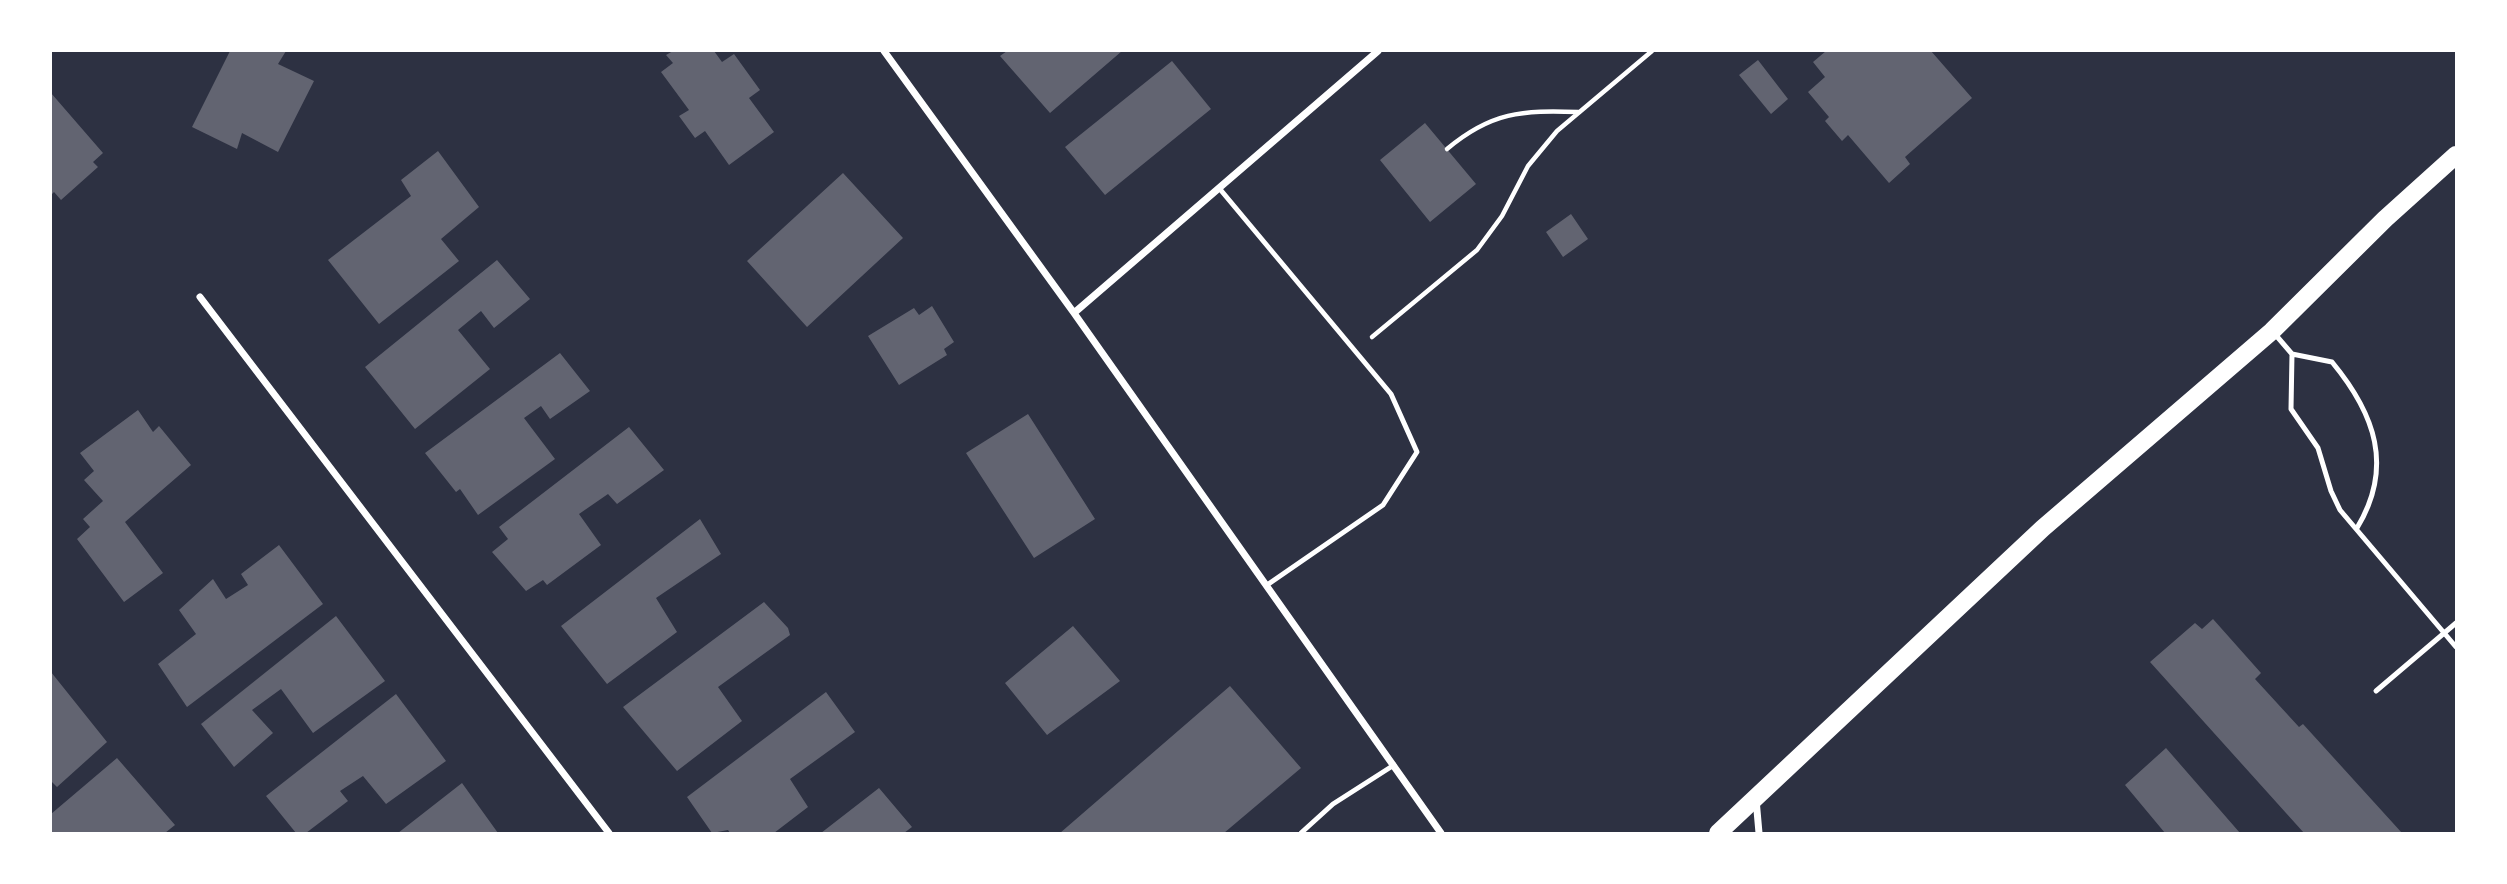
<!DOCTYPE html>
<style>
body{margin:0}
#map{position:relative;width:2507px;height:884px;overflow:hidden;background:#2d3142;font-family:Mulish,sans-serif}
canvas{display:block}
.frame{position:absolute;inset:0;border:52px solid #fff;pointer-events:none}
</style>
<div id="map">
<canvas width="2507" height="884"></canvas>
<div class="frame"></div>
</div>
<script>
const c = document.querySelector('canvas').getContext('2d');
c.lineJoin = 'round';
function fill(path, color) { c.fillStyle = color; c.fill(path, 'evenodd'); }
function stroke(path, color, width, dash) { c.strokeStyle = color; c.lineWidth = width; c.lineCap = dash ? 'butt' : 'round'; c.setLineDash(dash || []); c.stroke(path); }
const building = new Path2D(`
 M 230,51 L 286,51 L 278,64 L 314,81 L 278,152 L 242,133 L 237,149 L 192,127 Z
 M 673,51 L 714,51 L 722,62 L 734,54 L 760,90 L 749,98 L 774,132 L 729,165 L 705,131 L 695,138 L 679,116 L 689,110 L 661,72 L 673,63 L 666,55 Z
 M 1007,51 L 1122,51 L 1050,113 L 1000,56 Z
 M 1826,51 L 1931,51 L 1972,98 L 1905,157 L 1910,164 L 1889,183 L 1848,135 L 1842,141 L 1825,121 L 1829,117 L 1808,92 L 1825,77 L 1813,62 Z
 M 1758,60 L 1788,99 L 1771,114 L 1739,75 Z
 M 1172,61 L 1211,109 L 1105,195 L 1065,147 Z
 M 51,93 L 103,153 L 93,162 L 98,167 L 61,200 L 54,192 L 51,195 Z
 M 1425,123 L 1476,184 L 1430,222 L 1380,160 Z
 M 438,151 L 479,207 L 441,239 L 459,261 L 379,324 L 328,260 L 411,196 L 401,180 Z
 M 843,173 L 903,238 L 807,327 L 747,261 Z
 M 1571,214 L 1588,239 L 1563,257 L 1546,232 Z
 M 497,260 L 530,299 L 494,328 L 481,311 L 458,330 L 490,369 L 415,429 L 365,367 Z
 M 932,306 L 954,342 L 944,349 L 947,355 L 899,385 L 868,336 L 914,308 L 919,315 Z
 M 560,353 L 590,391 L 550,419 L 541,406 L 524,418 L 555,459 L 478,515 L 460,489 L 456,492 L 425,453 Z
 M 138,410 L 153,432 L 159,426 L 191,465 L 125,522 L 163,573 L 124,602 L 77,539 L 90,527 L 83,519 L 103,501 L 84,480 L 94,471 L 80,453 Z
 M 1028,414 L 1095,519 L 1034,558 L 966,453 Z
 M 629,427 L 664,470 L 617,504 L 608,494 L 579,514 L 601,545 L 547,585 L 543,580 L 526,591 L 492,552 L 508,539 L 499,527 Z
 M 700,519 L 721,554 L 656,598 L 677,632 L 607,684 L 561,626 Z
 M 279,545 L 323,604 L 187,707 L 158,664 L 196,634 L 179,610 L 213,579 L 226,599 L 248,585 L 241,574 Z
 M 764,602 L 788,628 L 790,635 L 718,687 L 742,721 L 677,771 L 623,707 Z
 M 336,616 L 385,681 L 313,733 L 281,689 L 252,710 L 273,733 L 234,767 L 201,724 Z
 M 2213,619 L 2261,673 L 2255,679 L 2299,727 L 2303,724 L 2402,833 L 2304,833 L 2150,662 L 2195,623 L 2202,629 Z
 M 1073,626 L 1120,681 L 1047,735 L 1005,683 Z
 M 51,672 L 107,742 L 57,787 L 51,781 Z
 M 1230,686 L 1301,768 L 1224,833 L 1060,833 Z
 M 826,692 L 855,732 L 790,779 L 808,807 L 774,833 L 730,833 L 728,830 L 712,833 L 687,797 Z
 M 396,694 L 446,761 L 386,804 L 363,776 L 340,791 L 348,801 L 306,833 L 296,833 L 266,796 Z
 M 2166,748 L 2240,833 L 2165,833 L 2125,785 Z
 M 117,758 L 175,825 L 165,833 L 51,833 L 51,814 Z
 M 462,783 L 498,833 L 398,833 Z
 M 879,788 L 912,827 L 904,833 L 821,833 Z`);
const path = new Path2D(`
 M 1447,149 C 1491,112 1522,110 1578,112
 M 1372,337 L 1477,250 L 1502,216 L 1528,166 L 1557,131 L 1652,51`);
const service = new Path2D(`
 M 1219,188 L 1391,394 L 1417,452 L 1383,505 L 1267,585
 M 2274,333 L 2292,354 L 2332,362 C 2375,414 2394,467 2357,528
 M 2292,354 L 2291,409 L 2318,448 L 2331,491 L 2340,510 L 2456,647
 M 2376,691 L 2456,623
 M 1301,833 L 1333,804 L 1394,765`);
const minor = new Path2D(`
 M 884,51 L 1074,313 L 1441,833
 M 200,297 L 609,833
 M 1074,313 L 1378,51
 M 1756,799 L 1759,833`);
const primary = new Path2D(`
 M 1718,833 L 2043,528 L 2272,331 L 2385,219 L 2456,155`);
fill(building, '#626471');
stroke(path, '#fff', 4.5);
stroke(service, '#fff', 5);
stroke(minor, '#fff', 7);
stroke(primary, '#fff', 18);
</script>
